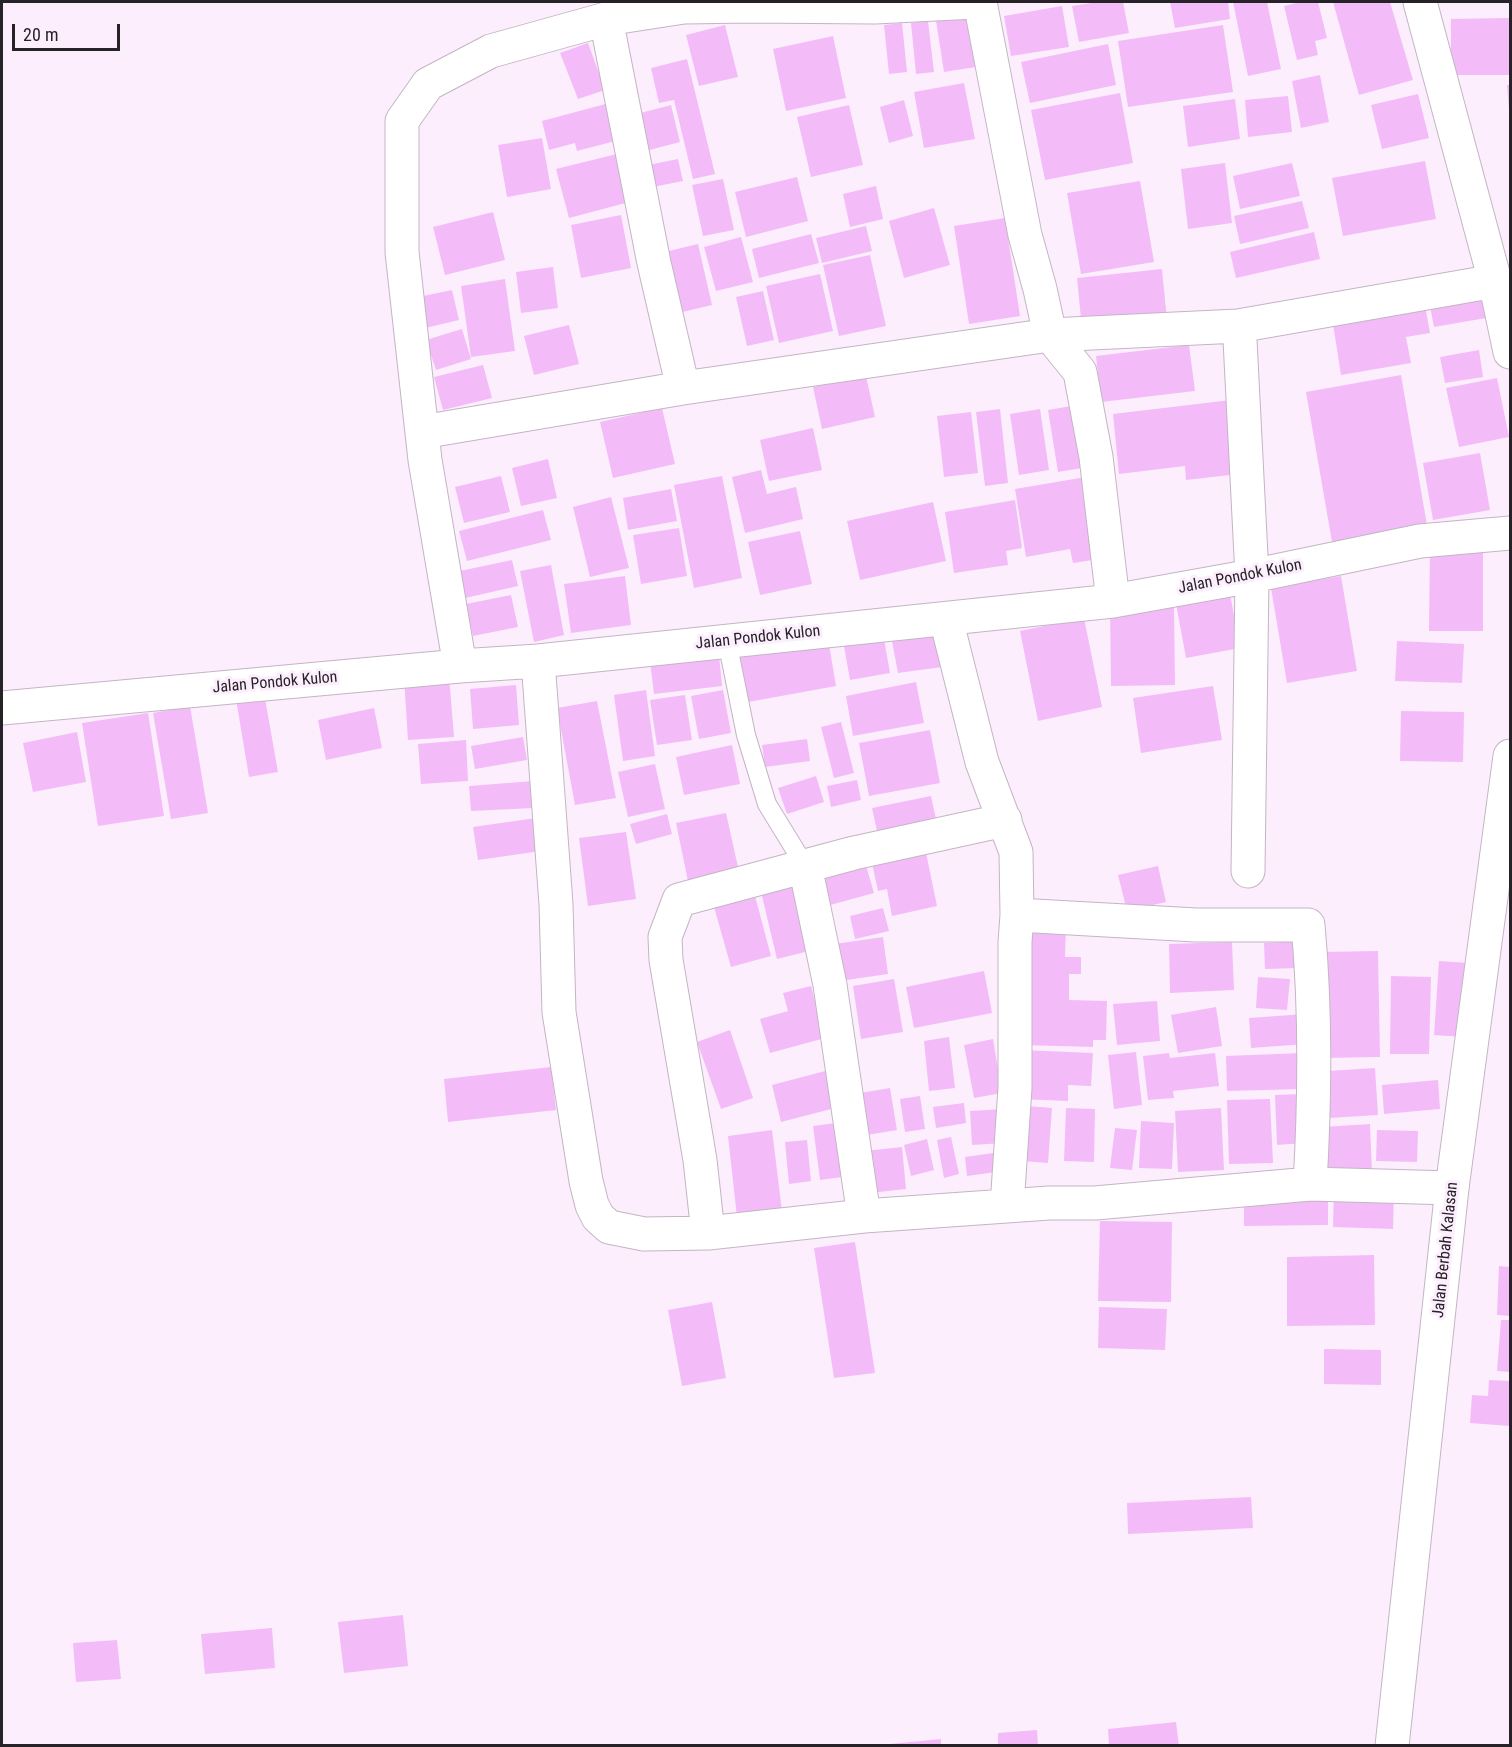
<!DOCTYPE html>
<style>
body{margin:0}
#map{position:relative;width:1512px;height:1747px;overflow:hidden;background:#fceefd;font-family:"Roboto Condensed",sans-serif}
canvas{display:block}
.frame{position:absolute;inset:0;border:3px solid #272228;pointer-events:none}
.scale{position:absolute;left:12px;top:24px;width:108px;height:27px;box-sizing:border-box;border:3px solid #272228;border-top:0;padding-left:8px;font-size:18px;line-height:21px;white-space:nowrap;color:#272228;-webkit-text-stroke:4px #fceefd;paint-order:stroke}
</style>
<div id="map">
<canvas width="1512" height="1747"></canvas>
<div class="frame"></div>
<div class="scale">20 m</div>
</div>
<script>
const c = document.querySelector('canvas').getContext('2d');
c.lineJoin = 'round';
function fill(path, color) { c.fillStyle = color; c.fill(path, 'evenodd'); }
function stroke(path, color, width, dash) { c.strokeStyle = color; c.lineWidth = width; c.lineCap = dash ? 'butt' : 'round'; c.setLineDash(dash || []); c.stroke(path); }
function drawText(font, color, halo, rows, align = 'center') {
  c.font = font + ' "Roboto Condensed",sans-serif'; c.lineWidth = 6; c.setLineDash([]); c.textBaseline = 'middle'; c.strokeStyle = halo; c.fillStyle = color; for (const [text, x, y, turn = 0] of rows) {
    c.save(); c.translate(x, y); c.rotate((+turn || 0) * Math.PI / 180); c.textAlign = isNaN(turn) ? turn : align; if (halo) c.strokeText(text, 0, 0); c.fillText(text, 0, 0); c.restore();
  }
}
const building = new Path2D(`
 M 1098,2 L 1123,2 L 1129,33 L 1079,42 L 1072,6 Z
 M 1170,2 L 1228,2 L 1230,19 L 1175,28 Z
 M 1233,2 L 1267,2 L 1281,69 L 1248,76 Z
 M 1301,2 L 1318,2 L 1327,38 L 1315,41 L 1318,55 L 1297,60 L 1284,6 Z
 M 1333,2 L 1390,2 L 1413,80 L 1359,95 Z
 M 1062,6 L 1069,47 L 1011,56 L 1004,16 Z
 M 974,15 L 982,66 L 944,72 L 936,21 Z
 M 1510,18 L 1510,75 L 1451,75 L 1451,19 Z
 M 928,21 L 934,72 L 916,74 L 911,23 Z
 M 902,23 L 907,72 L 889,74 L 884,25 Z
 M 725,25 L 738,77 L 699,86 L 686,35 Z
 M 1223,25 L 1233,92 L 1128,107 L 1118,41 Z
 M 833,36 L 846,98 L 786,111 L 773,49 Z
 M 588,43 L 605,90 L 578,99 L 560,53 Z
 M 1108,44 L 1116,85 L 1030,103 L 1021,62 Z
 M 687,59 L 715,174 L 693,179 L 674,100 L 659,103 L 651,68 Z
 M 1320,75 L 1329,122 L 1301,128 L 1292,81 Z
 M 964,83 L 975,139 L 924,148 L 914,92 Z
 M 1507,85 L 1510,85 L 1510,110 L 1509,110 Z
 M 1120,93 L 1133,163 L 1045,180 L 1031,110 Z
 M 1418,94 L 1429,138 L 1382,149 L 1371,105 Z
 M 1288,96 L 1292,132 L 1248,137 L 1245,100 Z
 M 1235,99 L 1240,139 L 1188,147 L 1183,106 Z
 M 904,100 L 913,136 L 889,143 L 880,107 Z
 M 613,102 L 623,139 L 577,151 L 575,143 L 549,150 L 542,121 Z
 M 671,105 L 680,142 L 638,153 L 629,116 Z
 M 849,105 L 863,165 L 811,177 L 797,117 Z
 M 542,138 L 551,189 L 507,197 L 498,145 Z
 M 625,152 L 637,200 L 569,218 L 556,169 Z
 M 678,159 L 683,181 L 643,189 L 638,167 Z
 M 1425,161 L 1436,219 L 1343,236 L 1332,178 Z
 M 1225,163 L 1232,223 L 1188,229 L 1181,169 Z
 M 1292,163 L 1300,196 L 1240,209 L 1233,176 Z
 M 797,177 L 808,221 L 746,237 L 735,192 Z
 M 723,179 L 734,230 L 703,236 L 692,185 Z
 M 1140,181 L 1154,262 L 1081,274 L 1067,193 Z
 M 876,186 L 883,219 L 850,227 L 843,194 Z
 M 1302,201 L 1309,228 L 1240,244 L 1234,216 Z
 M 934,208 L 950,265 L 904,278 L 889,221 Z
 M 493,212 L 505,260 L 445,275 L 433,227 Z
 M 621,215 L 631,268 L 581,278 L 571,225 Z
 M 1005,218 L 1020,316 L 969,324 L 954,226 Z
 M 866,226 L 872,251 L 822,263 L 816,238 Z
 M 1314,232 L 1320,259 L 1236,278 L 1230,252 Z
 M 811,234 L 819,263 L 759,278 L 752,249 Z
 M 741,237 L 753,282 L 716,291 L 704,247 Z
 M 698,244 L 712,305 L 670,315 L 656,254 Z
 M 870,255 L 886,326 L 839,336 L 823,265 Z
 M 553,267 L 558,308 L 521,313 L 516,272 Z
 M 1162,269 L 1167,320 L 1082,329 L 1077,278 Z
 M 820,274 L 833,331 L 779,343 L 766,286 Z
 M 505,279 L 515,351 L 471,357 L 461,286 Z
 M 1480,286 L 1486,318 L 1434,327 L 1428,296 Z
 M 452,290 L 459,320 L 421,329 L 414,298 Z
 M 763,291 L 774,340 L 747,346 L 736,297 Z
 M 1423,295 L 1430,333 L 1406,337 L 1411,363 L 1341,375 L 1331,311 Z
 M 569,325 L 579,364 L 534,375 L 524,336 Z
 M 462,329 L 471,359 L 436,370 L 426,340 Z
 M 1189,345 L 1195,391 L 1101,402 L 1096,356 Z
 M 1479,350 L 1483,377 L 1445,383 L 1440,357 Z
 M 483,365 L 492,398 L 443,410 L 434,377 Z
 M 1401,375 L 1427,525 L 1332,542 L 1306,392 Z
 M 866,376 L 875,417 L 822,429 L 813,387 Z
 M 1497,378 L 1509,437 L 1459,447 L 1446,388 Z
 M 1231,400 L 1239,474 L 1186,480 L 1185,466 L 1119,474 L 1113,414 Z
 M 1077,405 L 1088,467 L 1058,472 L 1048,410 Z
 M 662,408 L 675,464 L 613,478 L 600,422 Z
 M 1000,409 L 1008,483 L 985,486 L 976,412 Z
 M 1040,409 L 1049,470 L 1019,475 L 1010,414 Z
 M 971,412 L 978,473 L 944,477 L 937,416 Z
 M 813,428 L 822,470 L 769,481 L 760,440 Z
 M 1480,453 L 1490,510 L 1433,520 L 1423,463 Z
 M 548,459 L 557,498 L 521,506 L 512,468 Z
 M 761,470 L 767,494 L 796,487 L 803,519 L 745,533 L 732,477 Z
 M 501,476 L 510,512 L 464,523 L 455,487 Z
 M 722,476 L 742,578 L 694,588 L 674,485 Z
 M 1086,477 L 1099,559 L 1073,563 L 1070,549 L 1026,557 L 1015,489 Z
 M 671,489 L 677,521 L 628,530 L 623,498 Z
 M 611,497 L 629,568 L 590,577 L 573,507 Z
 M 1015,500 L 1022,548 L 1006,551 L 1008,565 L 954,573 L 945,512 Z
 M 933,502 L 946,561 L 860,580 L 847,521 Z
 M 543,510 L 551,540 L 467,561 L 459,531 Z
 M 679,528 L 687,576 L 641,584 L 633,535 Z
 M 800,531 L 812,584 L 760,595 L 748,542 Z
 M 1430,542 L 1483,542 L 1483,631 L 1429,631 Z
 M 512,560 L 518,586 L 461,599 L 455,572 Z
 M 551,565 L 564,635 L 534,642 L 520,571 Z
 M 625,576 L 631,625 L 571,633 L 564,584 Z
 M 1341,576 L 1357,671 L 1287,683 L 1271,588 Z
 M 1230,594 L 1240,648 L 1186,658 L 1176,604 Z
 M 511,595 L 518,627 L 473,636 L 466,604 Z
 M 1174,607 L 1175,685 L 1111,686 L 1110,608 Z
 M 1084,618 L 1102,707 L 1038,721 L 1020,631 Z
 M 933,625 L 942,667 L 898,673 L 890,631 Z
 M 882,628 L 890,673 L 850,680 L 842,635 Z
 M 827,632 L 836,686 L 743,703 L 734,648 Z
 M 1397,641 L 1464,644 L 1462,683 L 1395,681 Z
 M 718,645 L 722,686 L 654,694 L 649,653 Z
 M 449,675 L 454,737 L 408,740 L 404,678 Z
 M 916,682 L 924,723 L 853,736 L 846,696 Z
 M 516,685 L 519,725 L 473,729 L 470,689 Z
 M 1213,686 L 1222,740 L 1141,753 L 1133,698 Z
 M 646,690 L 655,756 L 623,761 L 614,695 Z
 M 723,690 L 731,733 L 699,739 L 691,696 Z
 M 264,693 L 278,772 L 249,777 L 236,699 Z
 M 685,695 L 692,740 L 657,745 L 650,700 Z
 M 597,701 L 616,798 L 575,805 L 557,708 Z
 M 190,706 L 208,813 L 171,819 L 153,713 Z
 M 374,708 L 382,748 L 326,760 L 318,720 Z
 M 1401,711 L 1464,712 L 1463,762 L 1400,761 Z
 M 148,713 L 164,816 L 98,826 L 82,723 Z
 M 841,722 L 854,773 L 834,778 L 821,727 Z
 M 930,730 L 940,783 L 869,796 L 859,743 Z
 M 77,732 L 86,782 L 33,792 L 23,743 Z
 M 523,737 L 527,760 L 475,769 L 471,746 Z
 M 807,739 L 810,761 L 765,767 L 762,745 Z
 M 466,740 L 468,781 L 421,784 L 418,744 Z
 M 732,745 L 740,784 L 684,795 L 676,757 Z
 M 655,764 L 665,809 L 628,817 L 618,772 Z
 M 816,776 L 824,802 L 787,814 L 778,788 Z
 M 857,780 L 861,800 L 831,807 L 827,786 Z
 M 533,781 L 534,808 L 471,811 L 469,786 Z
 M 931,796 L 936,819 L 877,831 L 872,808 Z
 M 726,813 L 740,876 L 689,886 L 676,823 Z
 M 667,814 L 672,834 L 636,844 L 630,824 Z
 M 536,818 L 541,851 L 478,860 L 473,827 Z
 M 626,832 L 636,899 L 588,906 L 579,838 Z
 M 924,843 L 937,906 L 892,916 L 887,889 L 878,891 L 870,854 Z
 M 863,855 L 874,893 L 823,907 L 813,870 Z
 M 1158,866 L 1166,902 L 1127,911 L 1118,875 Z
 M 800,883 L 817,949 L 777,959 L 761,892 Z
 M 755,896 L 771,956 L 731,967 L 714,907 Z
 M 883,908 L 889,931 L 855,939 L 850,916 Z
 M 1024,925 L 1066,926 L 1065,957 L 1081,957 L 1081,974 L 1069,974 L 1069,1000 L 1107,1001 L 1106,1040 L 1093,1040 L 1093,1047 L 1021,1045 Z
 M 883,937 L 888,974 L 833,982 L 828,945 Z
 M 1299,941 L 1300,968 L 1265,969 L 1264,943 Z
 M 1232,942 L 1234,990 L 1170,993 L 1169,944 Z
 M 1378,951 L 1380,1057 L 1321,1058 L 1319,952 Z
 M 1439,961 L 1468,963 L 1463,1037 L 1434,1035 Z
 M 984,971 L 992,1013 L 914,1028 L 906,987 Z
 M 1391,976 L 1431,977 L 1429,1054 L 1390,1054 Z
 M 1258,977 L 1290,979 L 1287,1010 L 1256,1008 Z
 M 894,979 L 903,1032 L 861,1039 L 853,986 Z
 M 811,986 L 825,1038 L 770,1053 L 760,1019 L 788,1011 L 783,993 Z
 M 1157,1001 L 1160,1041 L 1117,1045 L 1113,1004 Z
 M 1216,1007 L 1222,1046 L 1178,1053 L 1171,1015 Z
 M 1304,1014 L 1306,1044 L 1251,1048 L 1249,1018 Z
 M 730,1030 L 753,1098 L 721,1109 L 697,1042 Z
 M 949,1037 L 955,1088 L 929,1091 L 924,1041 Z
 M 993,1039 L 1002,1093 L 974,1098 L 964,1045 Z
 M 1022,1050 L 1093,1053 L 1091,1086 L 1068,1085 L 1068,1101 L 1020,1099 Z
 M 1136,1052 L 1142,1105 L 1114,1109 L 1108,1055 Z
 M 1169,1053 L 1170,1058 L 1215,1053 L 1219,1086 L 1173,1091 L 1174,1098 L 1148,1100 L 1143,1056 Z
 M 1302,1053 L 1303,1089 L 1227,1091 L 1226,1056 Z
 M 551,1067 L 556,1110 L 448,1122 L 444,1079 Z
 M 1375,1068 L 1378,1115 L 1329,1118 L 1327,1071 Z
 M 829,1070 L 839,1107 L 781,1122 L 772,1085 Z
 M 1438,1080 L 1440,1109 L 1384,1114 L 1382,1085 Z
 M 890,1088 L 897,1130 L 861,1136 L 854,1094 Z
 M 1302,1094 L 1304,1143 L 1277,1145 L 1275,1095 Z
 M 920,1096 L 925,1129 L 905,1132 L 900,1099 Z
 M 1270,1099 L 1273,1163 L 1229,1164 L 1227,1100 Z
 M 964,1103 L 966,1123 L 936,1128 L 933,1107 Z
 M 1027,1106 L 1052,1108 L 1048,1163 L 1023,1161 Z
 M 1066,1108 L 1095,1109 L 1094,1162 L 1064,1161 Z
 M 1221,1108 L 1224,1170 L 1178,1172 L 1175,1111 Z
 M 1003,1109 L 1004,1143 L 972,1145 L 970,1111 Z
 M 1141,1121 L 1174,1123 L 1172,1169 L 1139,1168 Z
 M 843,1122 L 850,1176 L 820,1180 L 813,1126 Z
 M 1370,1124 L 1372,1172 L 1326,1175 L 1323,1127 Z
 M 1115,1128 L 1137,1130 L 1132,1170 L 1110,1168 Z
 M 772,1130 L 782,1211 L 737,1217 L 728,1136 Z
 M 1377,1130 L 1418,1131 L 1417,1162 L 1376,1161 Z
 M 951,1137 L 959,1174 L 944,1178 L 937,1140 Z
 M 927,1139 L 934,1170 L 911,1176 L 904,1145 Z
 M 807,1140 L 811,1181 L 789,1184 L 785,1142 Z
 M 902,1147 L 906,1189 L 870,1193 L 865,1151 Z
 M 1000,1152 L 1003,1171 L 967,1176 L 965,1157 Z
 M 1334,1190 L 1394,1192 L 1393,1229 L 1333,1227 Z
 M 1244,1191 L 1328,1191 L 1328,1225 L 1244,1226 Z
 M 1100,1221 L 1172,1222 L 1171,1302 L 1098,1301 Z
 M 855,1242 L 875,1373 L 834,1378 L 814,1248 Z
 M 1374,1255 L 1375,1325 L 1287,1326 L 1287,1257 Z
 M 1499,1266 L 1510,1267 L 1510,1316 L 1497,1315 Z
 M 712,1302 L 726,1378 L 682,1386 L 668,1310 Z
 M 1099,1307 L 1167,1309 L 1165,1350 L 1098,1348 Z
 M 1501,1320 L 1510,1320 L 1510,1372 L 1497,1371 Z
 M 1324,1349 L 1381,1350 L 1381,1385 L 1324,1384 Z
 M 1489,1380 L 1510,1381 L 1510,1426 L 1470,1423 L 1472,1395 L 1488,1396 Z
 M 1251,1497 L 1253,1528 L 1128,1534 L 1127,1503 Z
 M 403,1615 L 408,1666 L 344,1673 L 338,1622 Z
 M 272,1628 L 275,1668 L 205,1674 L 201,1634 Z
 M 117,1640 L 121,1679 L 76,1682 L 73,1643 Z
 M 1176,1722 L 1179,1746 L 1109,1746 L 1108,1729 Z
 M 1037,1730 L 1038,1746 L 998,1746 L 998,1733 Z
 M 941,1739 L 941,1746 L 890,1746 L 890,1744 Z`);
const service = new Path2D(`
 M 727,641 L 746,735 L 767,804 L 805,866`);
const minor = new Path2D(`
 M 980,2 L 1025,235 L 1040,289 L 1050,335 L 1080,372 L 1096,457 L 1113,601
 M 1420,2 L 1495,281 L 1510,352
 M 606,19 L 654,263 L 683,388
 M 1238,326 L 1495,281
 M 422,432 L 683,388 L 1050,335 L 1238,326 L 1240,340 L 1252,576 L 1248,871
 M 946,619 L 982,762 L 1016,852 L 1017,915 L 1015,942 L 1015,1088 L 1007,1206
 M 538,661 L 556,904 L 559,1012 L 586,1181 L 592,1205 L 598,1217 L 609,1227 L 644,1234 L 708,1233 L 864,1216 L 1049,1203 L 1095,1203 L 1310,1184 L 1452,1188
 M 460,666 L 425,460 L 402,252 L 402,121 L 428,84 L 491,51 L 606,19 L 684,7 L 750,6 L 875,7 L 975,2
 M 2,708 L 460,666 L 538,661 L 1113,601 L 1252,576 L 1420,541 L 1510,533
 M 805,866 L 830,985 L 864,1216
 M 1017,915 L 1196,925 L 1308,925 C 1316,1011 1315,1098 1310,1184
 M 708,1233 L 700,1160 L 666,960 L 665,937 L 679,900 L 854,853 L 1005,820`);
const tertiary = new Path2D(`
 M 1392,1746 L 1452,1188 L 1510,756`);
const streetNames = [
 ["Jalan Pondok Kulon",1240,577,-11],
 ["Jalan Pondok Kulon",758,638,-6],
 ["Jalan Pondok Kulon",275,683,-5],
 ["Jalan Berbah Kalasan",1446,1250,-84]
];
fill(building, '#f3bcf8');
stroke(service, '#c3b5c4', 20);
stroke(minor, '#c3b5c4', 35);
stroke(tertiary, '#c3b5c4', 35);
stroke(service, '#fff', 18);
stroke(minor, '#fff', 33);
stroke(tertiary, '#fff', 33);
drawText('16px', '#272228', '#fceefd', streetNames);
</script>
